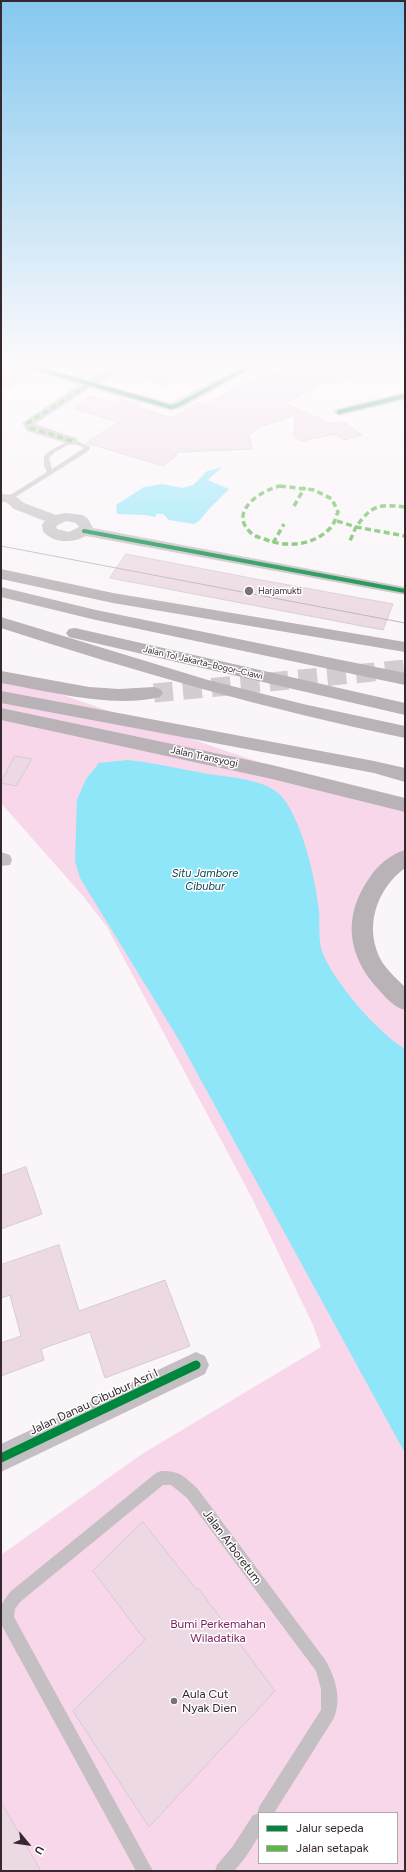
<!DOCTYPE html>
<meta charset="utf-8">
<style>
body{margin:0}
#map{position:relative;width:406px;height:1872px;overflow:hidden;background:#faf5f8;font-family:Figtree,sans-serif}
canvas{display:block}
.frame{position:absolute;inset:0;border:2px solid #35282f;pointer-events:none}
.legend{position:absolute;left:258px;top:1812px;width:140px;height:52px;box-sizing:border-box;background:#fff;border:1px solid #aea9ac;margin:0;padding:5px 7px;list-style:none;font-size:12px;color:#35282f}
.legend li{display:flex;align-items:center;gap:8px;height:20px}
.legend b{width:20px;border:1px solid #aea9ac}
.north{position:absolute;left:8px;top:1824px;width:40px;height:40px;-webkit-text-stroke:3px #fff;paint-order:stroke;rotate:119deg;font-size:11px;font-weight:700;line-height:16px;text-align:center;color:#35282f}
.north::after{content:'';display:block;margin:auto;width:14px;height:18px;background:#35282f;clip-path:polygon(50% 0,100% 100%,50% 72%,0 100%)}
</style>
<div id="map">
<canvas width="406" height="1872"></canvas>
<div class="frame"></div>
<ul class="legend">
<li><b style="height:5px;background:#00873e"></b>Jalur sepeda</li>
<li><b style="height:5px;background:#58b947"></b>Jalan setapak</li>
</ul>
<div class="north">U</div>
</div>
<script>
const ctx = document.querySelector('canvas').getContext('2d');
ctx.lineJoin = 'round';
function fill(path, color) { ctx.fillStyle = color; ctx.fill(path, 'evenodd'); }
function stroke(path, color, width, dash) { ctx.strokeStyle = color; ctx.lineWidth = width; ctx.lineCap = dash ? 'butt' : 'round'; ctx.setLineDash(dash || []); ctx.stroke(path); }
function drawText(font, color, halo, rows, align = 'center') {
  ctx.font = font + ' Figtree,sans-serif'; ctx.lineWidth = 3; ctx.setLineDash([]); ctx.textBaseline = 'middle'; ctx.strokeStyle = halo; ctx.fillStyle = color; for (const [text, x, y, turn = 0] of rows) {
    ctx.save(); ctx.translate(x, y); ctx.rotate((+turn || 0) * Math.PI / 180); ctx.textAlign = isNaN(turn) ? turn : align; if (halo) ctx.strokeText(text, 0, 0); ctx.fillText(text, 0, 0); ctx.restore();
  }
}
fill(new Path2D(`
 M 1,674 L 326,785 L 405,805 L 405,853 L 357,916 L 405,1008 L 405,1871 L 1,1871 L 1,1555 L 142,1454 L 321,1347 L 313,1325 L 251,1196 L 107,927 L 83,896 L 1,803 ZM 259,1813 L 397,1813 L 397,1863 L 259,1863 Z`), '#f7d7e9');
fill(new Path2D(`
 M 222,467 L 208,480 L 229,489 L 209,509 L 200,520 L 194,524 L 169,520 L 163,514 L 156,514 L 156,517 L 145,515 L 117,514 L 116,505 L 144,487 L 163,484 L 182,488 L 193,485 L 207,471 Z
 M 128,760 C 155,763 181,769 208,774 C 229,777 262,779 278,793 C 301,813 316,881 319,911 C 320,923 318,939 322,951 C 333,981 377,1032 405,1049 L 405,1453 L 179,1040 L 80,878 L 75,861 L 77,800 L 86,779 L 99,763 Z`), '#90e6f9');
const building = new Path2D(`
 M 10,367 L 11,367 L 31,373 L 9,387 L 1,384 L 1,372 Z
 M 157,367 L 200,367 L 163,386 L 138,376 Z
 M 295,367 L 375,367 L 375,369 L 334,384 L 327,381 L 284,403 L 332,424 L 343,421 L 362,435 L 344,440 L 335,434 L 302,441 L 294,436 L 295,415 L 260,427 L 249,435 L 252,449 L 181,452 L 173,454 L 177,455 L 163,466 L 86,443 L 118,422 L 74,409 L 91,396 L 113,403 L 121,399 L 140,405 L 137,407 L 172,418 L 198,402 L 206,405 L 246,382 Z
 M 126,554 L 256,579 L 393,604 L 383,630 L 110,578 Z
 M 15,756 L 32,759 L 16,786 L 1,783 Z
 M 26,1167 L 42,1214 L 1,1229 L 1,1176 Z
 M 59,1245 L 79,1311 L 165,1280 L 190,1346 L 105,1378 L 90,1332 L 41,1349 L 44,1360 L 1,1376 L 1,1343 L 21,1336 L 10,1295 L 1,1298 L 1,1265 Z
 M 143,1522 L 196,1589 L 198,1588 L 275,1691 L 149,1827 L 73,1711 L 145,1640 L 93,1571 Z
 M 1,1802 L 41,1871 L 1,1871 Z`);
fill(building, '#ecd9e4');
stroke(building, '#d5ccd2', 1);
stroke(new Path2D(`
 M 154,693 L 405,669`), '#d3ccd0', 19, [19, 10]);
fill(new Path2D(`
 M 72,439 L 89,446 L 90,449 L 84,454 L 17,496 L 11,499 L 7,499 L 7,497 L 47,472 L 44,466 L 44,456 L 51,450 ZM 72,443 L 84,448 L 52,469 L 49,458 L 55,452 Z
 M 161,1471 C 181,1471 183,1476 197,1488 L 326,1661 C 335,1678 342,1698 334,1718 L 274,1813 L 259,1813 L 259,1836 L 245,1858 L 234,1871 L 215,1871 L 217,1865 L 233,1846 L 253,1815 L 257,1814 L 259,1807 L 321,1710 L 321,1689 L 316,1671 L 187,1498 L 171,1485 L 163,1485 L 20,1602 L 15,1609 L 14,1617 L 153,1871 L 136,1871 L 1,1624 L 1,1605 L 10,1592 L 156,1473 Z`), '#c4bfc2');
fill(new Path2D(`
 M 26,367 L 44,367 L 87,380 L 113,367 L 128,367 L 126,369 L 98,383 L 171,403 L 240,367 L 255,367 L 253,369 L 182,408 L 171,411 L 90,388 L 35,424 L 76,438 L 78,441 L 76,444 L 72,445 L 27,431 L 22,423 L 79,385 L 28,369 Z
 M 405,392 L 405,400 L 339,416 L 333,412 L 335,409 Z
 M 1,494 L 14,495 L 24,503 L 56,515 L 65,513 L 83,515 L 88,519 L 93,528 L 405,587 L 405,595 L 86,536 C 74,543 52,544 43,531 L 42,525 L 45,521 L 14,509 L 6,502 L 1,502 ZM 66,521 L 76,523 L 79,527 L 69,532 L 57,529 L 56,526 Z
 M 1,852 L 10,855 L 12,860 L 10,865 L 1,866 Z
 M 196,1352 L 205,1356 L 209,1365 L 205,1374 L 1,1472 L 1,1444 Z`), '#c4bfc2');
fill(new Path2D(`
 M 1,569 L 113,593 L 405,642 L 405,652 L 113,603 L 1,579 Z
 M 1,587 L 96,610 L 405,673 L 405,685 L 96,620 L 1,597 Z
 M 1,617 L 208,680 L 303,704 L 405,726 L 405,738 C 268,710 134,671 1,628 Z
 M 75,628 L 405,703 L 405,715 L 69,637 L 66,633 L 69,629 Z
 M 1,671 L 89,687 L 119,689 L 154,687 L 160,689 L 163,693 L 160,697 C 113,709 49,691 1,683 Z
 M 1,691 L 374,761 L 405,768 L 405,782 L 374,773 L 1,703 Z
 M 1,708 L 272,765 L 405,798 L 405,812 L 272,779 L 1,720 Z
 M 405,850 L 405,868 C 376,889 363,929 382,962 C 388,971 397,979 405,987 L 405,1010 C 394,1007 387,999 379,990 C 347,956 342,916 370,877 C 378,865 391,854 405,850 Z`), '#b9b2b6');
stroke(new Path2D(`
 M 1,546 L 405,623`), '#b9b4b7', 1);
stroke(new Path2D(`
 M 72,441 L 31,428 L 28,423 L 90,384
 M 280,486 L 314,490 L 332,499 L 338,512 C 336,516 335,522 332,526 C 316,545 289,548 267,540 C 261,538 255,537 250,532 C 228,511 262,490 280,486 Z
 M 294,506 L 305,487
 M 405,507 C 378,504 372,505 356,527 L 405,536
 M 337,521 L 356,527 L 349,543
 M 273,543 L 284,524`), '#58b947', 3.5, [6, 3.5]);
stroke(new Path2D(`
 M 32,367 L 171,407 L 178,405 L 249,367
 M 339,412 L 405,396
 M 84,531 L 405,591`), '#00873e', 4);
stroke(new Path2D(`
 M 1,1458 L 196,1365`), '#00873e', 9);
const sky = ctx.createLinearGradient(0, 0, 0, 629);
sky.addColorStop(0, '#85c8ef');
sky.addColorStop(0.58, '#fdfafc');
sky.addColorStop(1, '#fdfafc00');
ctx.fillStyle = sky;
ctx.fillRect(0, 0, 406, 629);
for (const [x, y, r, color] of [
 [249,591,5,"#7a7075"],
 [174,1701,4,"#7a7075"]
]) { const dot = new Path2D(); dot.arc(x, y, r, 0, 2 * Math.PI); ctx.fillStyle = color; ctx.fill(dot); stroke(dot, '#fff', 1.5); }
drawText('9px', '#35282f', '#fff', [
 ["Harjamukti",258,591]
], 'left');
drawText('9px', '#35282f', '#fff', [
 ["Jalan Tol Jakarta–Bogor–Ciawi",203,663,13]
]);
drawText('10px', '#35282f', '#fff', [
 ["Jalan Transyogi",204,757,12]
]);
drawText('italic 11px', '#003b46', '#fff', [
 ["Situ Jambore",205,874],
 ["Cibubur",205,887]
]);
drawText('12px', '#35282f', '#fff', [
 ["Jalan Danau Cibubur Asri I",94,1402,-25],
 ["Jalan Arboretum",232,1547,53]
]);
drawText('12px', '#7c1d5e', '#fff', [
 ["Bumi Perkemahan",218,1624],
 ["Wiladatika",218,1638]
]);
drawText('12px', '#35282f', '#fff', [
 ["Aula Cut",182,1694],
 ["Nyak Dien",182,1708]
], 'left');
</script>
